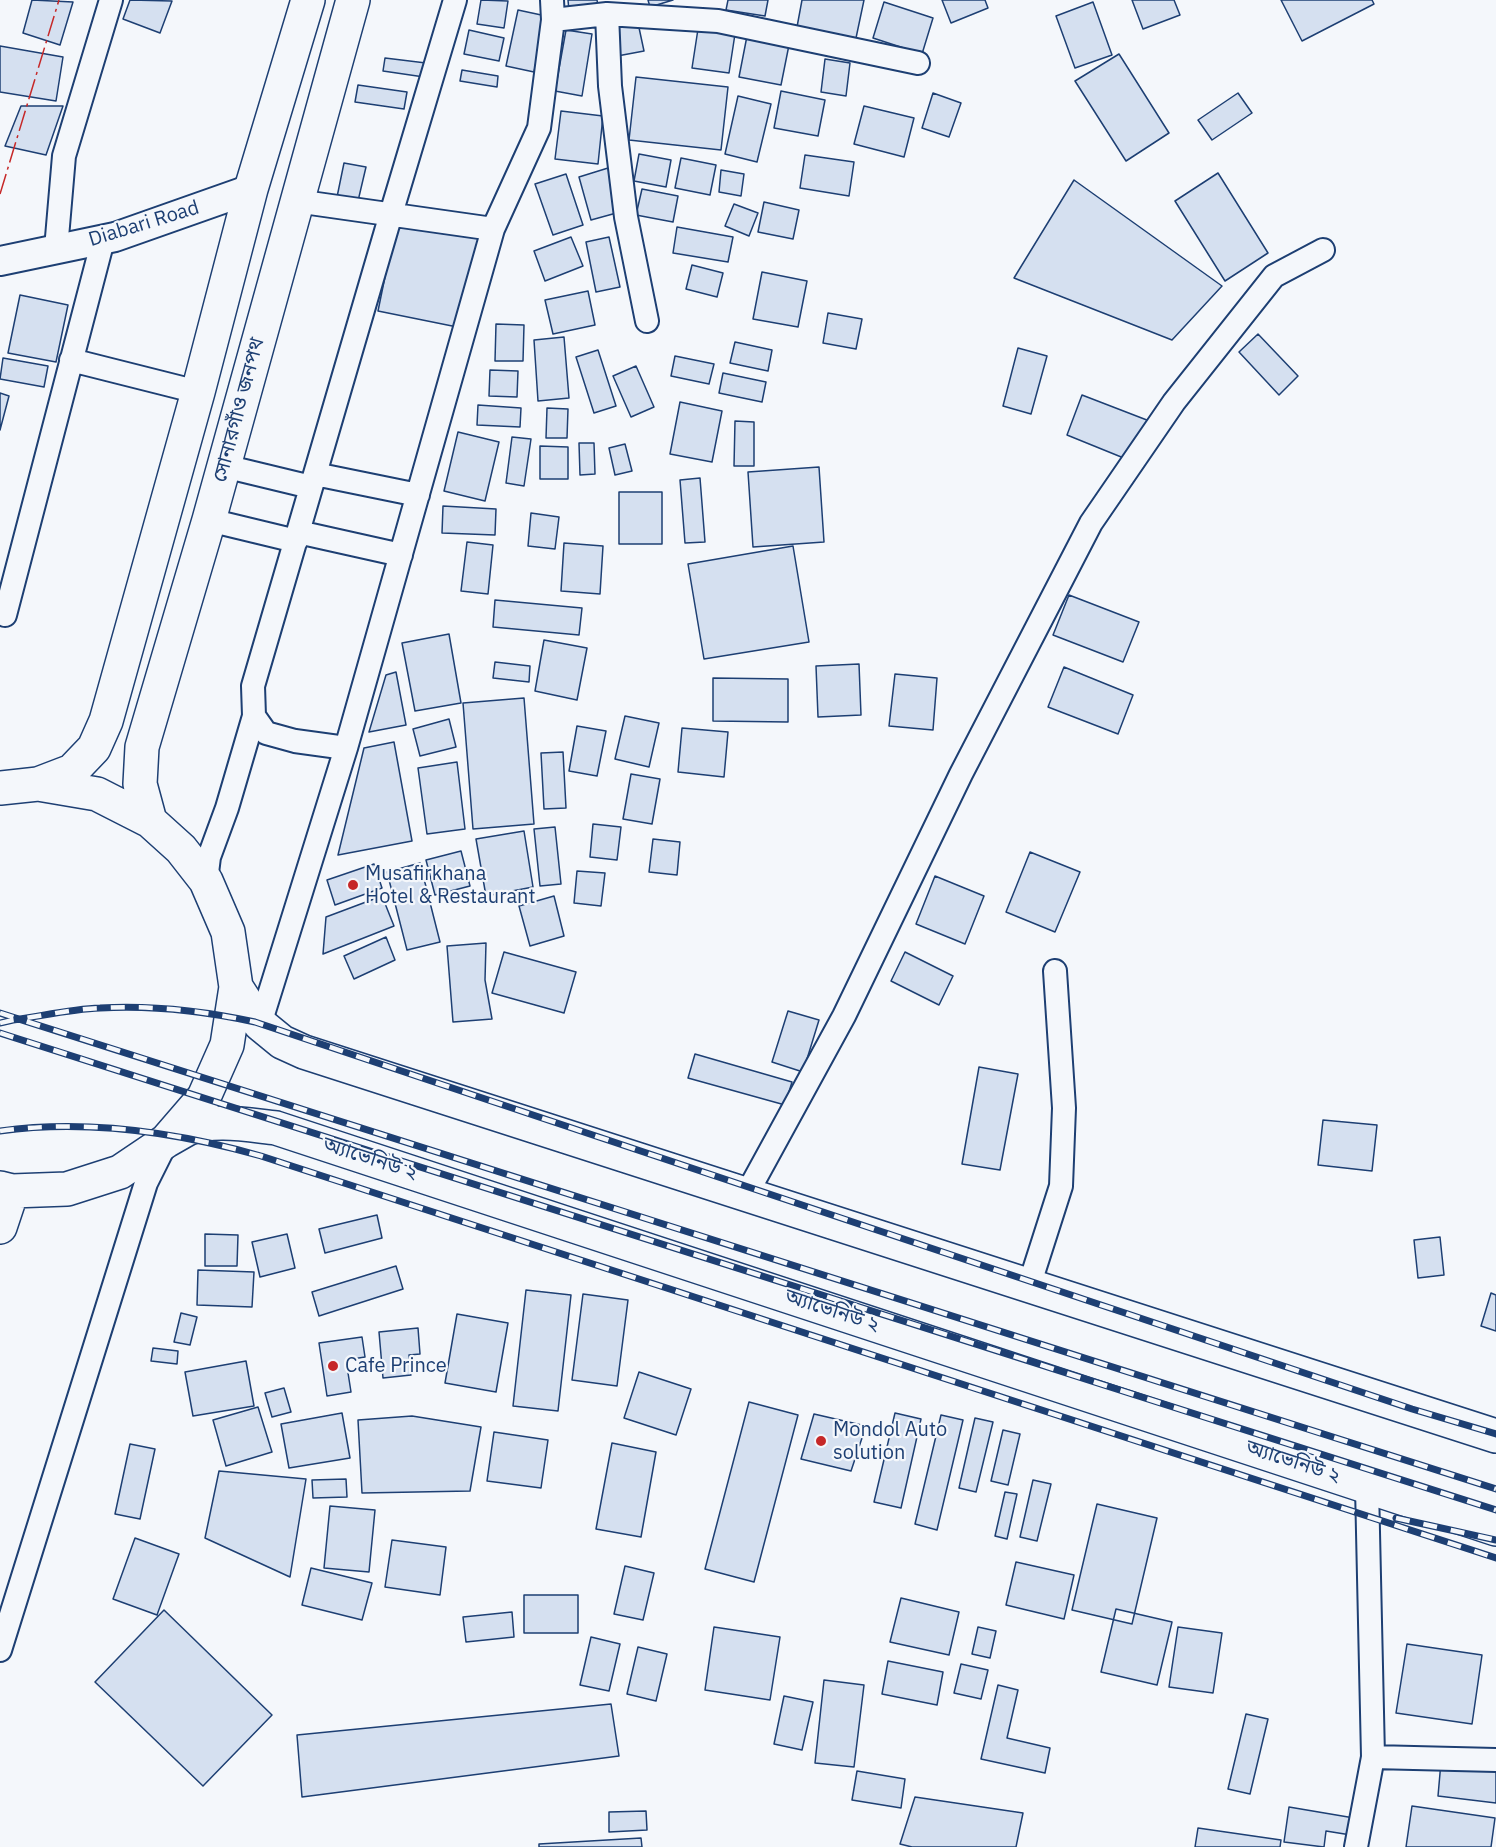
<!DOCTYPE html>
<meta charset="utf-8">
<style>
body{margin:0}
canvas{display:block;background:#f4f7fb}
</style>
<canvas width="1496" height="1847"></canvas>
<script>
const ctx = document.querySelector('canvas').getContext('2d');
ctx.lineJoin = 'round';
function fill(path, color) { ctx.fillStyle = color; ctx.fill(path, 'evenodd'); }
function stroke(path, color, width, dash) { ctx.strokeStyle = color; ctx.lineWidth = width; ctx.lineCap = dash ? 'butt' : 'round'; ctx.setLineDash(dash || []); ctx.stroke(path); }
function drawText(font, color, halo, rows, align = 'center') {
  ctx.font = font + ' "IBM Plex Sans","Noto Sans Bengali",sans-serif'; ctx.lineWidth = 4.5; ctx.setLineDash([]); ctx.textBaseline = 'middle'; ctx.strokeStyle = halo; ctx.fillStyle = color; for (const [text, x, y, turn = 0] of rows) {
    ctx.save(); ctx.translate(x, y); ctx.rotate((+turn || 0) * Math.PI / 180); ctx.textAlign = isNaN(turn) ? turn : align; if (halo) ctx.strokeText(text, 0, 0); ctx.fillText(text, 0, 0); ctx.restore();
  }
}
const building = new Path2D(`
 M 32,0 L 73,2 L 60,45 L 23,33 Z
 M 130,0 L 172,1 L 160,33 L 123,19 Z
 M 481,0 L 508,1 L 504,28 L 477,24 Z
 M 568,0 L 597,0 L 598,6 L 569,11 Z
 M 648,0 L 673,0 L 650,7 Z
 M 728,0 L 768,0 L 765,16 L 726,10 Z
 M 802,0 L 864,0 L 856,38 L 797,27 Z
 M 942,0 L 985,0 L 988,8 L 951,23 Z
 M 1132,0 L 1174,0 L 1180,15 L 1143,29 Z
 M 1281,0 L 1372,0 L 1374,4 L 1302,41 Z
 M 884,2 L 933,18 L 922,54 L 873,38 Z
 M 1093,2 L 1112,55 L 1075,68 L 1056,16 Z
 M 518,10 L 546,16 L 534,72 L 506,66 Z
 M 638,23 L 644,51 L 612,57 L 615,28 Z
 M 698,29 L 735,34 L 729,73 L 692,68 Z
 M 469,30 L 504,38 L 499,61 L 464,54 Z
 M 566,30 L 592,34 L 582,96 L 555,91 Z
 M 747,36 L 789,45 L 781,85 L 739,77 Z
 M 0,46 L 63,57 L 56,101 L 0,92 Z
 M 1119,54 L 1169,133 L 1126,161 L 1075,81 Z
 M 385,58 L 426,63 L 424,77 L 383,71 Z
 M 825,59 L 850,63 L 846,96 L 821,92 Z
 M 462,70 L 498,76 L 497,87 L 460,81 Z
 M 636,77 L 728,87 L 721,150 L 629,140 Z
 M 358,85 L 407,92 L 404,109 L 355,102 Z
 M 781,91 L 825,100 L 818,136 L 774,128 Z
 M 933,93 L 961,103 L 949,137 L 922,128 Z
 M 1238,93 L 1252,113 L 1212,140 L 1198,120 Z
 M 738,96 L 771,104 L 757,162 L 725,154 Z
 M 21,106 L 63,106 L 46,155 L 5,146 Z
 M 864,106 L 914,118 L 904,157 L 854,144 Z
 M 561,111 L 603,116 L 598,164 L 555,159 Z
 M 639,154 L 671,160 L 666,187 L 634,181 Z
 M 805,155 L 854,162 L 849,196 L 800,188 Z
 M 681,158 L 716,165 L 710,195 L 675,188 Z
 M 344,163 L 366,167 L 358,201 L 337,197 Z
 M 608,168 L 620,212 L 591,220 L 579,177 Z
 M 721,170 L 744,174 L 741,196 L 719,192 Z
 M 1218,173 L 1268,253 L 1225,281 L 1175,201 Z
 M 566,174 L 583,225 L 553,235 L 535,184 Z
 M 1074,180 L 1222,286 L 1172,340 L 1014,278 Z
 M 642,189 L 678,196 L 673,222 L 636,215 Z
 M 764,202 L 799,210 L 793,239 L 758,232 Z
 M 734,204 L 758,213 L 749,236 L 725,226 Z
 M 397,218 L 485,236 L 467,329 L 378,311 Z
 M 677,227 L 733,237 L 728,262 L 673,253 Z
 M 571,237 L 583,266 L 545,281 L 534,251 Z
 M 609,237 L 620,287 L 596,292 L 586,242 Z
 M 692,265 L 723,273 L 717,297 L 686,289 Z
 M 762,272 L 807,281 L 798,327 L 753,319 Z
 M 588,291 L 595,325 L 553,334 L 545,300 Z
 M 20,295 L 68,305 L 56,362 L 8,353 Z
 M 828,313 L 862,319 L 856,349 L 823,343 Z
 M 496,324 L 524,325 L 523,361 L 495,361 Z
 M 1258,334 L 1298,376 L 1279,395 L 1239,352 Z
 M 564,337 L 569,398 L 538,401 L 534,340 Z
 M 735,342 L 772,350 L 768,371 L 730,363 Z
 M 1018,348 L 1047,356 L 1031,414 L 1003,406 Z
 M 598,350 L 616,406 L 594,413 L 576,357 Z
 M 675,356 L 714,364 L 709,384 L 671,376 Z
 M 3,358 L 48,366 L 44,387 L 0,379 Z
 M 636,366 L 654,407 L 631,417 L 613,376 Z
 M 490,370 L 518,371 L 517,397 L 489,396 Z
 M 723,373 L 766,382 L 762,402 L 719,393 Z
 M 0,393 L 9,396 L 0,430 Z
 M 1082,395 L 1152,422 L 1136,463 L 1067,435 Z
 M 680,402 L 722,411 L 712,462 L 670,454 Z
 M 478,405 L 521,408 L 520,427 L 477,425 Z
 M 547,408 L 568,409 L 567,438 L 546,438 Z
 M 735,421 L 754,422 L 754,466 L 734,466 Z
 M 458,432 L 499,442 L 485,501 L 444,491 Z
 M 512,437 L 531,439 L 524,486 L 506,483 Z
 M 579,443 L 594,443 L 595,474 L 580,475 Z
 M 625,444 L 632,471 L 615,475 L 609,448 Z
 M 540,446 L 568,447 L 568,479 L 540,479 Z
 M 819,467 L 824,542 L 753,547 L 748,472 Z
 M 700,478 L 705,542 L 685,543 L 680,480 Z
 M 619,492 L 662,492 L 662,544 L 619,544 Z
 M 443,506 L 496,509 L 495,535 L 442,533 Z
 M 531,513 L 559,517 L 555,549 L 528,546 Z
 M 467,542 L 493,545 L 488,594 L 461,591 Z
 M 564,543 L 603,546 L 600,594 L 561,591 Z
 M 793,546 L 809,642 L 704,659 L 688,564 Z
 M 1069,595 L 1139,622 L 1123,662 L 1053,635 Z
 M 495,600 L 582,608 L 579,635 L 493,627 Z
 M 449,634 L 461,703 L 415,711 L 402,643 Z
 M 544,640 L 587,648 L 577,700 L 535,691 Z
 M 495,662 L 530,666 L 529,682 L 493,678 Z
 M 859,664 L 861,715 L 818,717 L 816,666 Z
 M 1064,667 L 1133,695 L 1118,734 L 1048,707 Z
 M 396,672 L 406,725 L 369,732 L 386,675 Z
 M 895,674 L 937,678 L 933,730 L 889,726 Z
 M 713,678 L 788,679 L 788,722 L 713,721 Z
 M 524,698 L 534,824 L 473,829 L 463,703 Z
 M 625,716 L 659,723 L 649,767 L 615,759 Z
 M 449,719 L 456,747 L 420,756 L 413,729 Z
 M 577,726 L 606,731 L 597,776 L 569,771 Z
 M 682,728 L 728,732 L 724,777 L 678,772 Z
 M 394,742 L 412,841 L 338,855 L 364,748 Z
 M 563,752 L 566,808 L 544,809 L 541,753 Z
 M 457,762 L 465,829 L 427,834 L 418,768 Z
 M 631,774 L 660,779 L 652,824 L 623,819 Z
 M 593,824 L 621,827 L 617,860 L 590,857 Z
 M 555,827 L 561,884 L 540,886 L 534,829 Z
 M 524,831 L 533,887 L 486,896 L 476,839 Z
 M 653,839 L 680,842 L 677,875 L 649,872 Z
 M 461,851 L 470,886 L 435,895 L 426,860 Z
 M 1030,852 L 1080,872 L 1055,932 L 1006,912 Z
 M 420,863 L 440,942 L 407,950 L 387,872 Z
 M 374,864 L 382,888 L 335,905 L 327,880 Z
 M 577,871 L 605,873 L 601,906 L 574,903 Z
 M 935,876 L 984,896 L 965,944 L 916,924 Z
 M 382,896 L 394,926 L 323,954 L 326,917 Z
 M 554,896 L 564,936 L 530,946 L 519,906 Z
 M 386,937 L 395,960 L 354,979 L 344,956 Z
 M 486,943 L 485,980 L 492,1019 L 453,1022 L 447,946 Z
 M 504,952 L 576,972 L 564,1013 L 492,993 Z
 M 905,952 L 953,976 L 939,1005 L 891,981 Z
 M 788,1011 L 819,1020 L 803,1072 L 772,1062 Z
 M 695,1054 L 792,1082 L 785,1105 L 688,1078 Z
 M 979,1067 L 1018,1074 L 1000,1170 L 962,1164 Z
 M 1323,1120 L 1377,1125 L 1372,1171 L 1318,1165 Z
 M 377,1215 L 382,1238 L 325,1253 L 319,1229 Z
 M 205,1234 L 238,1235 L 237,1266 L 205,1266 Z
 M 287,1234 L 295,1268 L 260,1277 L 252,1242 Z
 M 1440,1237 L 1444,1275 L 1418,1278 L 1414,1240 Z
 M 396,1266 L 403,1289 L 319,1316 L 312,1292 Z
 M 198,1270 L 254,1272 L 252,1307 L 197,1305 Z
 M 526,1290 L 571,1295 L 558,1411 L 513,1406 Z
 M 1491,1293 L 1496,1295 L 1496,1331 L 1481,1326 Z
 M 583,1294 L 628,1300 L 617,1386 L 572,1380 Z
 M 181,1313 L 197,1317 L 190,1345 L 174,1342 Z
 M 457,1314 L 508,1323 L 496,1392 L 445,1383 Z
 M 418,1328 L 420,1354 L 409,1355 L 411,1375 L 383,1378 L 379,1332 Z
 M 362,1337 L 365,1357 L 346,1360 L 351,1392 L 327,1396 L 319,1343 Z
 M 153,1348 L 178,1351 L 177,1364 L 151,1361 Z
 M 246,1361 L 254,1406 L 193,1416 L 185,1372 Z
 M 639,1372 L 691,1389 L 676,1435 L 624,1418 Z
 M 284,1388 L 291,1412 L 272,1417 L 265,1393 Z
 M 749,1402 L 798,1415 L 754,1582 L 705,1569 Z
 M 258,1407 L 272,1452 L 226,1466 L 213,1420 Z
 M 342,1413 L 350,1458 L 289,1468 L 281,1424 Z
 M 895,1413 L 921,1419 L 901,1508 L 874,1502 Z
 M 814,1414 L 866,1426 L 851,1471 L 801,1459 Z
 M 941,1415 L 963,1420 L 937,1530 L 915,1524 Z
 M 412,1416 L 481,1427 L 470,1491 L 362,1493 L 358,1420 Z
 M 975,1418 L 993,1422 L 976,1492 L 959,1488 Z
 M 1003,1430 L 1020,1434 L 1008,1485 L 991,1481 Z
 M 494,1432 L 548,1440 L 541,1488 L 487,1481 Z
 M 612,1443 L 656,1452 L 641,1537 L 596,1529 Z
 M 130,1444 L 155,1449 L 140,1519 L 115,1514 Z
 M 219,1471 L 306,1479 L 290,1577 L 205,1538 Z
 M 346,1479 L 347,1497 L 313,1498 L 312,1480 Z
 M 1033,1480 L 1051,1484 L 1037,1541 L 1020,1537 Z
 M 1005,1492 L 1017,1494 L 1007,1539 L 995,1536 Z
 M 1097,1504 L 1157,1518 L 1132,1624 L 1072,1610 Z
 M 330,1506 L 375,1510 L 369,1572 L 324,1568 Z
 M 135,1538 L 179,1554 L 157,1615 L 113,1599 Z
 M 392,1540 L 446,1547 L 440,1595 L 385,1587 Z
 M 1016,1562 L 1074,1575 L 1064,1619 L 1006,1605 Z
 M 625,1566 L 654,1573 L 643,1620 L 614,1614 Z
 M 311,1568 L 372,1583 L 362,1620 L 302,1605 Z
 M 524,1595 L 578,1595 L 578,1633 L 524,1633 Z
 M 901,1598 L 959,1612 L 949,1655 L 890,1642 Z
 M 1116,1609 L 1172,1622 L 1157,1685 L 1101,1672 Z
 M 164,1610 L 272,1715 L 203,1786 L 95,1682 Z
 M 512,1612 L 514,1637 L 466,1642 L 463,1617 Z
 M 714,1627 L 780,1637 L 770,1700 L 705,1690 Z
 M 978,1627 L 996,1631 L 990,1658 L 972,1654 Z
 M 1178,1627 L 1222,1633 L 1213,1693 L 1169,1687 Z
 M 591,1637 L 620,1644 L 609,1691 L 580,1685 Z
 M 1407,1644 L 1482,1655 L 1472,1724 L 1396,1713 Z
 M 638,1647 L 667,1654 L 656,1701 L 627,1694 Z
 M 888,1661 L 943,1672 L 937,1705 L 882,1694 Z
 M 961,1664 L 988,1670 L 981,1699 L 954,1693 Z
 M 824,1680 L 864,1685 L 854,1767 L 815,1763 Z
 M 998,1685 L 1018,1690 L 1007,1738 L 1050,1748 L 1045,1773 L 981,1759 Z
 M 784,1696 L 813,1702 L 802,1750 L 774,1744 Z
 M 611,1704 L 619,1756 L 302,1797 L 297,1735 Z
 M 1246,1714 L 1268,1719 L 1250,1794 L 1228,1789 Z
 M 1441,1762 L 1496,1768 L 1496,1803 L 1438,1796 Z
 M 857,1771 L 905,1779 L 901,1808 L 852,1800 Z
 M 915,1797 L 1023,1813 L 1016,1847 L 912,1847 L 900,1844 Z
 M 1412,1806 L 1495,1818 L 1491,1847 L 1406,1847 Z
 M 1289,1807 L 1360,1819 L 1357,1836 L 1326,1831 L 1324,1847 L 1284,1842 Z
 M 646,1811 L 647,1830 L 609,1832 L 609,1812 Z
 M 1198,1828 L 1281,1840 L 1280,1847 L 1195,1847 Z
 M 641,1838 L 642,1847 L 539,1847 L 539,1844 Z`);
fill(building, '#d5e0f0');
stroke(building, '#1d3f73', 1.5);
const minor = new Path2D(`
 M 607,14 L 610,86 L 626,217 L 647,321
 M 553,20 L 607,14 L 718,21 L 918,63
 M 296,201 L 493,229
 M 56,249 L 64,156 L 111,0
 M 71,360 L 198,392
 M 224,466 L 311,487
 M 315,474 L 418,495
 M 209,520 L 296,541
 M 298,532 L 401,555
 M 5,615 L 103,240
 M 346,748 L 295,741 L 266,733 L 254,716 L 253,686 L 391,214 L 455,0
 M 206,881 L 209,857 L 227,808 L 254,716
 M 260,1024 L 346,748 L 493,229 L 539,128 L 553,20 L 552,0
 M 745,1197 L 844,1016 L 961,774 L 1091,523 L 1174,402 L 1274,276 L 1323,250
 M 1029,1286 L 1061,1186 L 1064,1108 L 1055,971
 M 1367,1487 L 1373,1757
 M 0,1650 L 146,1183 L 166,1143
 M 1356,1847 L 1373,1757 L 1496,1760`);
const tertiary = new Path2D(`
 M 0,261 L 115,237 L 251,189`);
const secondary = new Path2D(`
 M 38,784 L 72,771 L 94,748 L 106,721 L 198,392 L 251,189 L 308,0
 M 0,788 L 38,784 L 97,794 L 150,821 L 181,849 L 206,881 L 228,932 L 236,987 L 227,1045 L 204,1097 L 166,1141 L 120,1172 L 67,1189 L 12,1191 L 0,1188
 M 150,821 L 140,784 L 142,747 L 209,520 L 353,0
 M 236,987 L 260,1024 L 282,1042 L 304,1052 C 701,1182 1099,1308 1496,1436
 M 166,1141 C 173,1137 180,1133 187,1129 C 213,1118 248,1125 276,1128 L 1496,1529
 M 0,1227 L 12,1191`);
stroke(minor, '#1d3f73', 26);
stroke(tertiary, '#1d3f73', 32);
stroke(secondary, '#1d3f73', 36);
stroke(minor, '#f4f7fb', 22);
stroke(tertiary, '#f4f7fb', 28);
stroke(secondary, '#f4f7fb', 33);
const rail = new Path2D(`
 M 0,1013 L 1496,1489
 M 0,1023 L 13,1020 C 42,1016 71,1009 100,1008 C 152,1005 204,1011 255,1022 L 1412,1409 L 1496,1434
 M 0,1033 L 1496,1510
 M 0,1131 C 88,1119 176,1132 261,1156 L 1496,1558
 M 1396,1518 L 1496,1540`);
stroke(rail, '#1d3f73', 7);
stroke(rail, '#f4f7fb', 4.5, [14]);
stroke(new Path2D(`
 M 0,194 L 59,0`), '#c62828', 1.5, [21, 4.5, 3, 4.5]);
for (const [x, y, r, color] of [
 [353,885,6,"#c62828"],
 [333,1366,6,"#c62828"],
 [821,1441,6,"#c62828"]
]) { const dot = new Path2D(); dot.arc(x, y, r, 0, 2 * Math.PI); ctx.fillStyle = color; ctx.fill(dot); stroke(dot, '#f4f7fb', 2); }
drawText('20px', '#1d3f73', '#f4f7fb', [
 ["Diabari Road",144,224,-17],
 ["সোনারগাঁও জনপথ",239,410,-75],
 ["অ্যাভেনিউ ২",370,1159,18],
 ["অ্যাভেনিউ ২",832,1311,18],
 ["অ্যাভেনিউ ২",1293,1462,18]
]);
drawText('20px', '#1d3f73', '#f4f7fb', [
 ["Musafirkhana",365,874],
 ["Hotel & Restaurant",365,897],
 ["Cafe Prince",345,1366],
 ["Mondol Auto",833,1430],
 ["solution",833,1453]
], 'left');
</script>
